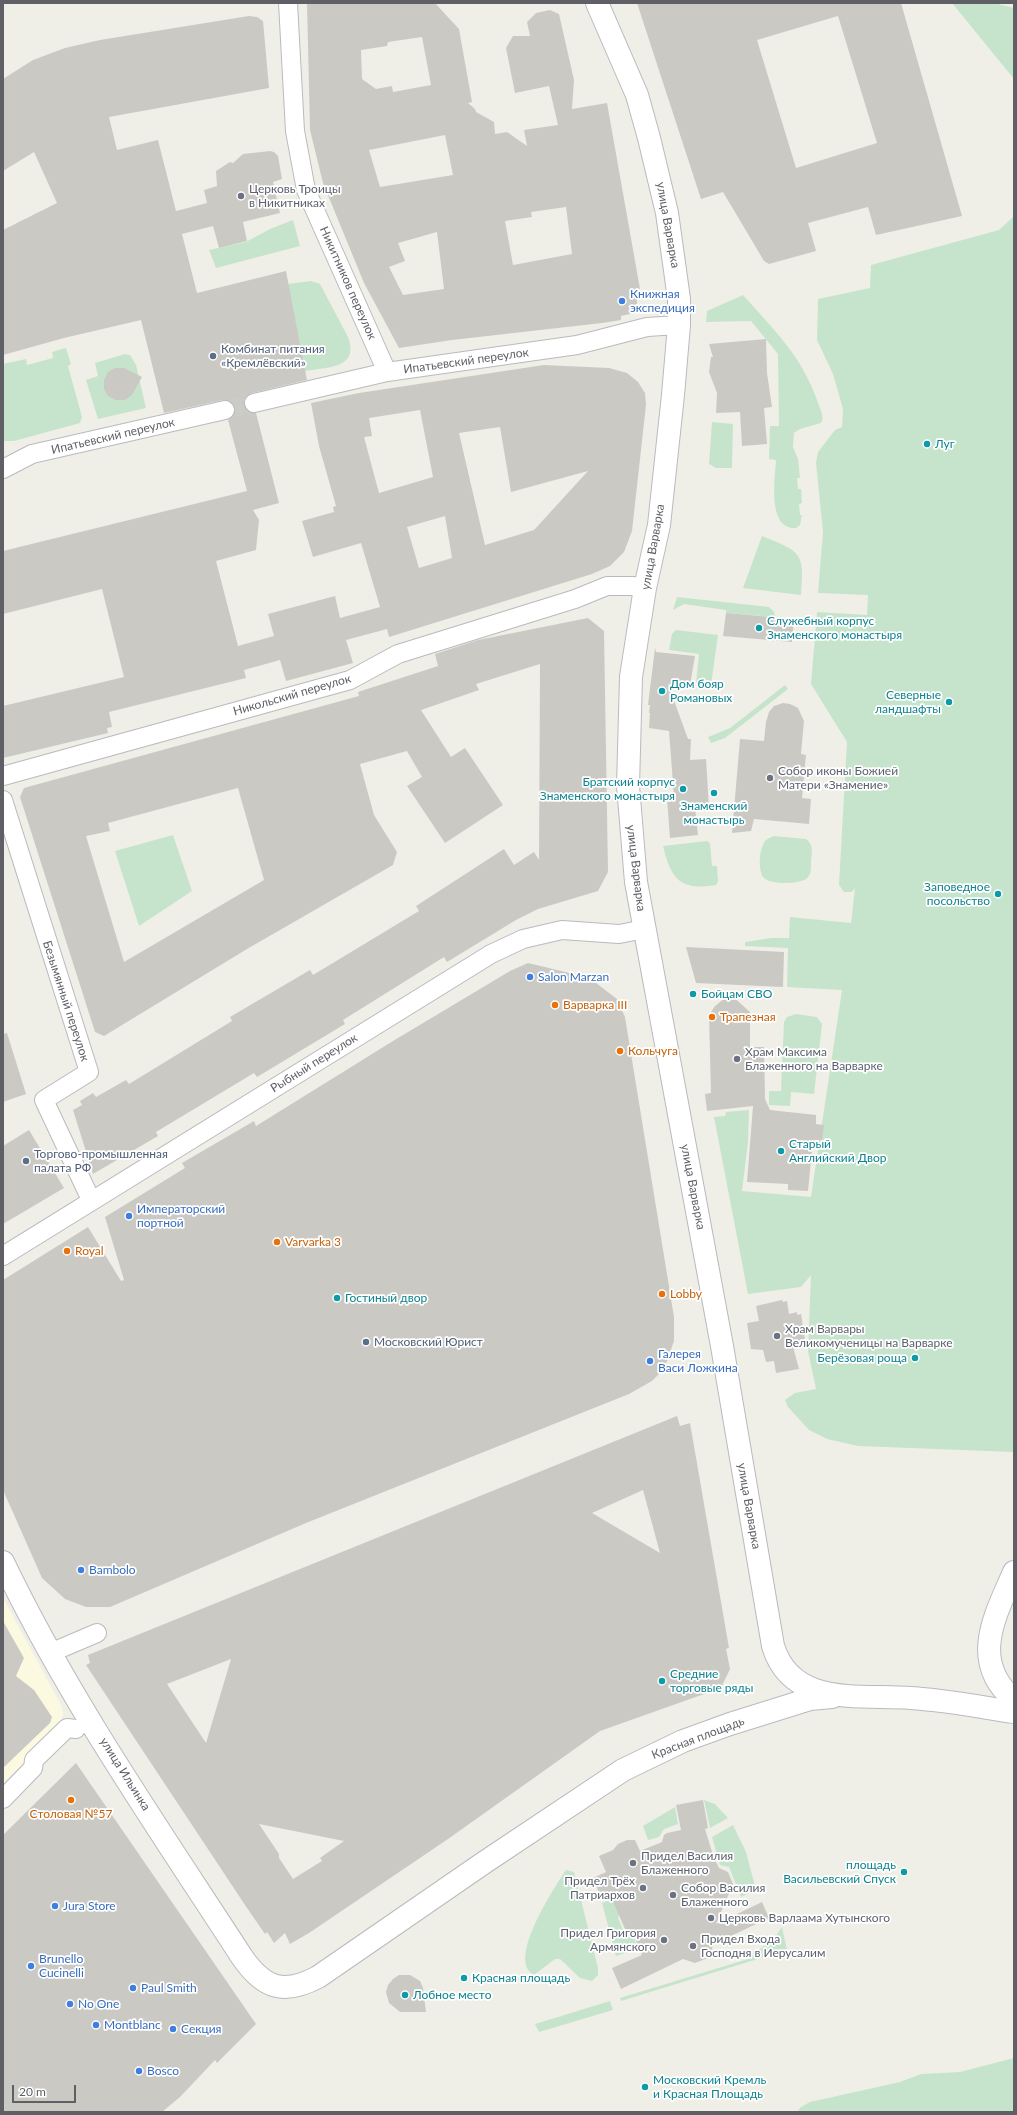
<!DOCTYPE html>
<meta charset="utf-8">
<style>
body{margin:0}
#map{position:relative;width:1017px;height:2115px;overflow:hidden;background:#efefe7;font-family:Lato,sans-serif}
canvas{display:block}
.frame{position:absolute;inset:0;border:4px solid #5e6066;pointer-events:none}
.scale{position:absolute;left:12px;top:2085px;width:64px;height:18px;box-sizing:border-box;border:2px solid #5e6066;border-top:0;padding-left:5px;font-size:12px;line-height:14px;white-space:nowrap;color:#5e6066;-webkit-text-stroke:3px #fff;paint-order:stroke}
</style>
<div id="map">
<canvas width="1017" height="2115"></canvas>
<div class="frame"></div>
<div class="scale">20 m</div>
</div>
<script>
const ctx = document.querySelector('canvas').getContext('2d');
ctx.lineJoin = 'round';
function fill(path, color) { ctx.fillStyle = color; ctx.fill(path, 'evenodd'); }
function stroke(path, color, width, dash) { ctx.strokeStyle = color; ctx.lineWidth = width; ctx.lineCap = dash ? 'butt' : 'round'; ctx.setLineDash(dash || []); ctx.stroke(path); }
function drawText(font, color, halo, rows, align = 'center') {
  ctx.font = font + ' Lato,sans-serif'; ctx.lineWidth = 3.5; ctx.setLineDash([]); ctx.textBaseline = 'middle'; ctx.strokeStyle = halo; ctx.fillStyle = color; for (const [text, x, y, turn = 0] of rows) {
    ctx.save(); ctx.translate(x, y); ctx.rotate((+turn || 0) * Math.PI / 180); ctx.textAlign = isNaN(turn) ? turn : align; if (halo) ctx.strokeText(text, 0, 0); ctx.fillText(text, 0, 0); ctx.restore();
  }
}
fill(new Path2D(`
 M 3,1598 L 62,1707 L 63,1715 L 56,1731 L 5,1781 L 9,1786 L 3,1792 Z`), '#fbfae0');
fill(new Path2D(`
 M 952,3 L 994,3 L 1014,8 L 1014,79 Z
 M 1014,216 L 1014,1452 L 858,1446 L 827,1439 L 809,1430 L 788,1407 L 785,1400 L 795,1393 L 816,1389 L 808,1351 L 811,1275 L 801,1287 L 748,1294 L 714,1117 L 725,1116 L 726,1112 L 749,1110 L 748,1142 L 742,1191 L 811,1197 L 842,990 L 787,987 L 788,948 L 745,946 L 745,942 L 771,938 L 789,938 L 790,917 L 851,923 L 855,888 L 852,892 L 844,892 L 839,885 L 847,742 L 811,684 L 817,612 L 867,615 L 868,595 L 818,593 L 823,532 L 816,463 L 818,452 L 835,430 L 842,427 L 843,409 L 833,374 L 817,340 L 818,299 L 870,288 L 871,265 L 999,230 Z
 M 293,220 L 300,246 L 216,268 L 209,250 L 246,242 L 270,229 Z
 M 311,281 L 320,284 L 348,337 C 360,369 327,367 305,371 L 288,284 Z
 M 743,295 C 774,330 803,357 818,403 C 820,409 825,417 821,423 L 800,429 L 794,433 L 793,447 L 798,459 L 800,478 L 797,478 L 798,489 L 801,489 L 802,503 L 799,504 L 800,515 L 802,515 L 800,525 L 796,528 C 767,530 775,478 776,460 L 769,459 L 770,426 L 779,426 L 778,354 L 751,321 L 706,322 L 707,311 Z
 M 66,348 L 71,364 L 68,366 L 82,417 L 80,423 L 14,441 L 3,441 L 3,364 L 26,359 L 27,365 L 53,358 L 52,352 Z
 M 125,354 L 130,355 L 136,365 L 146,408 L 98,419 L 86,380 L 98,376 L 95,363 Z
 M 712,422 L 733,424 L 732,468 L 716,468 L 709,464 Z
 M 762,536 C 801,552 805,552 801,595 L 743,588 Z
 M 677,597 L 769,607 L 774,612 L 775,617 L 726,613 L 726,610 L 684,604 L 673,610 Z
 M 676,630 L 718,635 L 711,685 L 696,683 L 699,654 L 669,650 L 672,634 Z
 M 785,685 L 788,689 L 725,738 L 711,743 L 708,737 L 730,728 Z
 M 173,835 L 192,891 L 139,926 L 115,851 Z
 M 774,836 L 806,839 C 814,845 812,852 811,861 C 811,867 812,875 806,879 C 798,884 771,885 764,878 C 758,872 759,852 763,845 C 765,839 769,838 774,836 Z
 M 707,841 L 710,843 L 712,866 L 717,866 L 718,881 L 716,885 C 680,891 671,879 663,846 Z
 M 796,1014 L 817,1017 L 822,1024 L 814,1094 L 791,1092 L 790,1106 L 769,1105 L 769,1091 L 781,1091 L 784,1022 L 787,1017 Z
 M 704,1800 L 715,1804 L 728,1818 L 710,1828 Z
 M 675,1807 L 678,1824 L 664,1829 L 659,1837 L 648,1840 L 643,1826 Z
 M 733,1825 L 746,1852 L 756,1890 L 741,1897 L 729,1867 L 720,1865 L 712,1837 Z
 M 566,1870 L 574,1872 L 598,1968 L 598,1975 L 592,1981 L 580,1978 L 560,1959 L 555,1959 L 534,1975 C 506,1961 554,1888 566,1870 Z
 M 617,1897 L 622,1909 L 618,1918 L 623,1930 L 634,1934 L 637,1949 L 616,1956 L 602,1903 Z
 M 782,1927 L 787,1950 L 621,2001 L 620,1998 L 748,1959 L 775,1937 Z
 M 610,2001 L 613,2010 L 539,2032 L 535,2024 Z
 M 1014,2058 L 1014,2112 L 797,2112 L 801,2107 L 810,2102 L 900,2082 L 921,2074 L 960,2072 Z`), '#c6e4cc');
fill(new Path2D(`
 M 307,3 L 435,3 L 459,29 L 472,102 L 468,103 L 475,109 L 476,112 L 494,122 L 495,134 L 507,132 L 527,146 L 524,130 L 558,125 L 549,86 L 515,93 L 506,48 L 513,36 L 530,36 L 527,22 L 536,13 L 550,10 L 559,14 L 574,80 L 572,109 L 607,103 L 640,289 L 636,289 L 637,303 L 630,314 L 621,316 L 621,320 L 602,323 L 452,340 L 399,348 L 364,283 L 323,183 L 310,130 ZM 422,37 L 431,85 L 393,92 L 392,86 L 376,89 L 362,79 L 361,50 L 387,46 L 388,42 ZM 445,135 L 453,175 L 380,187 L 369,150 ZM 566,207 L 572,254 L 513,265 L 505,221 L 532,217 L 531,212 ZM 437,232 L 444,289 L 403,295 L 389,267 L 405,261 L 398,243 Z
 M 637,3 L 901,3 L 962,216 L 876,235 L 868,207 L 808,223 L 816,251 L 769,264 L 764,261 L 723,192 L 701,199 ZM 838,16 L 877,143 L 796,168 L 757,40 Z
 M 249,16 L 257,17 L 263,21 L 269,88 L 109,117 L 117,150 L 158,140 L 176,211 L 207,203 L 204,190 L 217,186 L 216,171 L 230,162 L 233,163 L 243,154 L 270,151 L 274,152 L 278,156 L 282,179 L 273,182 L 280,213 L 243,222 L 247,241 L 219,248 L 213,226 L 182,234 L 197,293 L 286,271 L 307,380 L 252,393 L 247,396 L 244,400 L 247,410 L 256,413 L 279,503 L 253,510 L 259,520 L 256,550 L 216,561 L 238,646 L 274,636 L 268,614 L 335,596 L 340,618 L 380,607 L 361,543 L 313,557 L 302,521 L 334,512 L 333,507 L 336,506 L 319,446 L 311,403 L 359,393 L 544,365 L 609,368 L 627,373 L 638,382 L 645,393 L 646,405 L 632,531 L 624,552 L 610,566 L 592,574 L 389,637 L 387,629 L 346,640 L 353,663 L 286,681 L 280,660 L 244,670 L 246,678 L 109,712 L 112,727 L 107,728 L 108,733 L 3,758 L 3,706 L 124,677 L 102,589 L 3,614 L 3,551 L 247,491 L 228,420 L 235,413 L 233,403 L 223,400 L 164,413 L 141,320 L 64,338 L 3,355 L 3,230 L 57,203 L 34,152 L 3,171 L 3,79 L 33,60 L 65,48 L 100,40 ZM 420,410 L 433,477 L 379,493 L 364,437 L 372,436 L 369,418 ZM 500,427 L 511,492 L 588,471 L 534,530 L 485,545 L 459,433 ZM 445,516 L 452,558 L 419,568 L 407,527 Z
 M 766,339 L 767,373 L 772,407 L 764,408 L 767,444 L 742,446 L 740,412 L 716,413 L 717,393 L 709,372 L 711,357 L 713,357 L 709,344 Z
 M 115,368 L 124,368 L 142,377 L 132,395 L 125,400 L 116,400 L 108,396 L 104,389 L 104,380 L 108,372 Z
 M 726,613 L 794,619 L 792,642 L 723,636 Z
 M 588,618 L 604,631 L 608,872 L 598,891 L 538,909 L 516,920 L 447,962 L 444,957 L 343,1020 L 345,1024 L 257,1077 L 254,1073 L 156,1132 L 158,1136 L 93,1174 L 73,1110 L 82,1105 L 80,1101 L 93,1093 L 96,1097 L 126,1080 L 129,1084 L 232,1021 L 230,1017 L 310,970 L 313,975 L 419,911 L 416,906 L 504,849 L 514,865 L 534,852 L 539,860 L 540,664 L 476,684 L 479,690 L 421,710 L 451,757 L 465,748 L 503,805 L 445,843 L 407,786 L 422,777 L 407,751 L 360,764 L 374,815 L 397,852 L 393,865 L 247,949 L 104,1036 L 95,1032 L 20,797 L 24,788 L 359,696 L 358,692 L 438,666 L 435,654 L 478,640 ZM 238,788 L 264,880 L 124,962 L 86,836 L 110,831 L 108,823 Z
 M 655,648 L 656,652 L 695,656 L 690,685 L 668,684 L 688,739 L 691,739 L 690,760 L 706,759 L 709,807 L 695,807 L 698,835 L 670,838 L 667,798 L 674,797 L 669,731 L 649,728 L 650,713 L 649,713 L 650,705 L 648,705 Z
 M 783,703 L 790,704 L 798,708 L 804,721 L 801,754 L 806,755 L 802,798 L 811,799 L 809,824 L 754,819 L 751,831 L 732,833 L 740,739 L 764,741 L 766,722 L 769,712 L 774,706 Z
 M 686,947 L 784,952 L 783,987 L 696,983 Z
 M 528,963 L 574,974 L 596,983 L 617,999 L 625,1017 L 674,1317 L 674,1341 L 667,1361 L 660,1373 L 652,1381 L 629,1394 L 306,1523 L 110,1607 L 86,1607 L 65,1599 L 42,1578 L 3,1490 L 3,1280 L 88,1227 L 121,1281 L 124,1280 L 105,1217 L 185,1168 L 182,1163 L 254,1121 L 256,1126 L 393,1041 L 510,971 Z
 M 730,994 L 750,1012 L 750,1047 L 764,1047 L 765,1099 L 770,1110 L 816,1115 L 816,1124 L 824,1125 L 822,1140 L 813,1140 L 808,1191 L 788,1190 L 788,1184 L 747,1182 L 753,1106 L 707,1111 L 705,1094 L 711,1093 L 709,1015 L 715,1006 Z
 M 7,1033 L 26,1094 L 3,1102 L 3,1034 Z
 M 29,1130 L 64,1188 L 3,1224 L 3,1146 Z
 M 782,1300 L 783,1302 L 787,1301 L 789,1314 L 797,1312 L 797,1315 L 801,1314 L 805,1340 L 795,1342 L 798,1346 L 793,1347 L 799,1369 L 776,1373 L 774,1361 L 766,1362 L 763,1350 L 751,1349 L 747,1323 L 759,1321 L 756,1306 Z
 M 677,1416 L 680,1426 L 690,1423 L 729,1648 L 726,1649 L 730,1669 L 721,1688 L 600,1731 L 448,1839 L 309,1933 L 290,1944 L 285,1933 L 274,1943 L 267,1932 L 265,1934 L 247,1908 L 86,1665 L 90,1663 L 88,1655 ZM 643,1490 L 660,1553 L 592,1513 ZM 231,1659 L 206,1743 L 167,1684 ZM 259,1824 L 344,1841 L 320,1858 L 322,1861 L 293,1879 L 279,1858 L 279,1854 Z
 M 3,1621 L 24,1658 L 16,1676 L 34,1690 L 52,1717 L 50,1723 L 3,1768 Z
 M 76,1763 L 256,2024 L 217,2063 L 215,2060 L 180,2097 L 162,2112 L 3,2112 L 3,1835 Z
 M 703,1800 L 708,1828 L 705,1829 L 714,1858 L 719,1868 L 728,1872 L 733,1884 L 716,1924 L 762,1902 L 769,1918 L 714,1944 L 708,1958 L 695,1963 L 683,1959 L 621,1989 L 612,1968 L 642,1955 L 636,1941 L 636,1933 L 625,1929 L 611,1897 L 602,1900 L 593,1878 L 606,1872 L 599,1856 L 613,1850 L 618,1844 L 627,1840 L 635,1840 L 640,1851 L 662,1842 L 664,1835 L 667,1833 L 681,1830 L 676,1805 Z
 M 399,1975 L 410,1975 L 420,1981 L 423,1988 L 426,2012 L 400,2012 L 389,2003 L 386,1992 L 388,1985 L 393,1979 Z`), '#cbc9c4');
stroke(new Path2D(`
 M 225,410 L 254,403`), '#cbcbc7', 18, [18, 9]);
const minor = new Path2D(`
 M 288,3 L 295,131 L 306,190 L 387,372
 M 254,403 L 387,372 L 577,345 L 647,327 L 679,325
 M 3,469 L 32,454 L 225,410
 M 3,776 L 350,680 L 398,654 L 575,599 L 607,586 L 632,586 L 645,588
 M 3,800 L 89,1072 L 44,1100 L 91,1200
 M 3,1256 L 491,954 L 523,939 L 562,930 L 619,934 L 645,929
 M 50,1653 L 97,1633
 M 3,1799 L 33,1768 L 34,1760 L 67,1728 L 76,1729`);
const tertiary = new Path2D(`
 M 597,3 L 637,95 L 649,138 L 667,213 L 679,299 L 679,325 L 673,395 L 659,525 L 645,588 L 631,677 L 628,786 L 636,882 L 722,1346 L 773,1646 C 792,1708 860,1694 911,1698 C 945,1700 980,1707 1014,1712
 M 3,1562 C 69,1700 159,1829 242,1957 C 264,1989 284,1995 318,1977 L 485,1862 L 623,1770 L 683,1741 L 730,1724 L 810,1699 L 832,1697`);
const secondary = new Path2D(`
 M 1014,1572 C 995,1616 969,1661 1014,1700`);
stroke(minor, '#b9babf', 20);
stroke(tertiary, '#b9babf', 24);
stroke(secondary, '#babbc1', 24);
stroke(minor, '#fff', 18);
stroke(tertiary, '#fff', 22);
stroke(secondary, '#fff', 22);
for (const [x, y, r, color] of [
 [241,196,4,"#6b7280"],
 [622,301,4,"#3f7fe0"],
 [213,356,4,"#5c6f8a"],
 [927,444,4,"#0f9aa8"],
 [759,628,4,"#0f9aa8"],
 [662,691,4,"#0f9aa8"],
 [949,702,4,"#0f9aa8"],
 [770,778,4,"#6b7280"],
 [683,789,4,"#0f9aa8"],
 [714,793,4,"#0f9aa8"],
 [998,894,4,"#0f9aa8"],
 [530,977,4,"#3f7fe0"],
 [693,994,4,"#0f9aa8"],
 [555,1005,4,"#e8710a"],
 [712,1017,4,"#e8710a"],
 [620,1051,4,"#e8710a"],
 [737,1059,4,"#6b7280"],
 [781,1151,4,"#0f9aa8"],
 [26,1161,4,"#5c6f8a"],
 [129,1216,4,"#3f7fe0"],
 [277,1242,4,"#e8710a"],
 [67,1251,4,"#e8710a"],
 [662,1294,4,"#e8710a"],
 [337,1298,4,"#0f9aa8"],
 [777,1336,4,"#6b7280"],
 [366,1342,4,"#5c6f8a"],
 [915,1358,4,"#0f9aa8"],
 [650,1361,4,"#3f7fe0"],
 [81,1570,4,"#3f7fe0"],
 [662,1681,4,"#0f9aa8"],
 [71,1800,4,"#e8710a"],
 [633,1863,4,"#6b7280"],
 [904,1872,4,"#0f9aa8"],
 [643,1888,4,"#6b7280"],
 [673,1895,4,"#6b7280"],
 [55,1906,4,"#3f7fe0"],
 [711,1918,4,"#6b7280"],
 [664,1940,4,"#6b7280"],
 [693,1946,4,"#6b7280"],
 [31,1966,4,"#3f7fe0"],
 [464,1978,4,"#0f9aa8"],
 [133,1988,4,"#3f7fe0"],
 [405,1995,4,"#0f9aa8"],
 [70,2004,4,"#3f7fe0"],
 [96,2025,4,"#3f7fe0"],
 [173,2029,4,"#3f7fe0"],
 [139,2071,4,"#3f7fe0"],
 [645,2087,4,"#0f9aa8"]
]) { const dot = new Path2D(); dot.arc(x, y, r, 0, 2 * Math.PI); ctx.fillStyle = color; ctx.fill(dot); stroke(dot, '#fff', 1.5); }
drawText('12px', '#5b616d', '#fff', [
 ["Церковь Троицы",249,189],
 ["в Никитниках",249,203],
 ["Собор иконы Божией",778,771],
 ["Матери «Знамение»",778,785],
 ["Храм Максима",745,1052],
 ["Блаженного на Варварке",745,1066],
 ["Храм Варвары",785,1329],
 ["Великомученицы на Варварке",785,1343],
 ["Придел Василия",641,1856],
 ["Блаженного",641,1870],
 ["Придел Трёх",635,1881,"right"],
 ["Патриархов",635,1895,"right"],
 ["Собор Василия",681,1888],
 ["Блаженного",681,1902],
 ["Церковь Варлаама Хутынского",719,1918],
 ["Придел Григория",656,1933,"right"],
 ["Армянского",656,1947,"right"],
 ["Придел Входа",701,1939],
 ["Господня в Иерусалим",701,1953]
], 'left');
drawText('12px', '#5e6066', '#fff', [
 ["улица Варварка",668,225,80],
 ["Никитников переулок",348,283,66],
 ["Ипатьевский переулок",466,361,-8],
 ["Ипатьевский переулок",113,436,-13],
 ["улица Варварка",653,547,-80],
 ["Никольский переулок",292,695,-16],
 ["улица Варварка",636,868,83],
 ["Безымянный переулок",66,1001,72],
 ["Рыбный переулок",314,1063,-32],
 ["улица Варварка",693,1187,79],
 ["улица Варварка",749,1506,80],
 ["Красная площадь",698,1738,-21],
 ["улица Ильинка",125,1774,58]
]);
drawText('12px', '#366cbe', '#fff', [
 ["Книжная",630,294],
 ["экспедиция",630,308],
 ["Salon Marzan",538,977],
 ["Императорский",137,1209],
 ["портной",137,1223],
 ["Галерея",658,1354],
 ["Васи Ложкина",658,1368],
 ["Bambolo",89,1570],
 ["Jura Store",63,1906],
 ["Brunello",39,1959],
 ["Cucinelli",39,1973],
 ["Paul Smith",141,1988],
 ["No One",78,2004],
 ["Montblanc",104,2025],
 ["Секция",181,2029],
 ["Bosco",147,2071]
], 'left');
drawText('12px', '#4e5e75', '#fff', [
 ["Комбинат питания",221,349],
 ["«Кремлёвский»",221,363],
 ["Торгово-промышленная",34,1154],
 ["палата РФ",34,1168],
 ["Московский Юрист",374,1342]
], 'left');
drawText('12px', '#0d838f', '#fff', [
 ["Луг",935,444],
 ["Служебный корпус",767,621],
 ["Знаменского монастыря",767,635],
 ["Дом бояр",670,684],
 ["Романовых",670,698],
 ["Северные",941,695,"right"],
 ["ландшафты",941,709,"right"],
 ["Братский корпус",675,782,"right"],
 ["Знаменского монастыря",675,796,"right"],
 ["Знаменский",714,806,"center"],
 ["монастырь",714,820,"center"],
 ["Заповедное",990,887,"right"],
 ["посольство",990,901,"right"],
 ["Бойцам СВО",701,994],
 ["Старый",789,1144],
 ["Английский Двор",789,1158],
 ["Гостиный двор",345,1298],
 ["Берёзовая роща",907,1358,"right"],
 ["Средние",670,1674],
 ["торговые ряды",670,1688],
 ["площадь",896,1865,"right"],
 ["Васильевский Спуск",896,1879,"right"],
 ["Красная площадь",472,1978],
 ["Лобное место",413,1995],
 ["Московский Кремль",653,2080],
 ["и Красная Площадь",653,2094]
], 'left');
drawText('12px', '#c56008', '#fff', [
 ["Варварка III",563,1005],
 ["Трапезная",720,1017],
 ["Кольчуга",628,1051],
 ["Varvarka 3",285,1242],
 ["Royal",75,1251],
 ["Lobby",670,1294],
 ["Столовая №57",71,1814,"center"]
], 'left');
</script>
